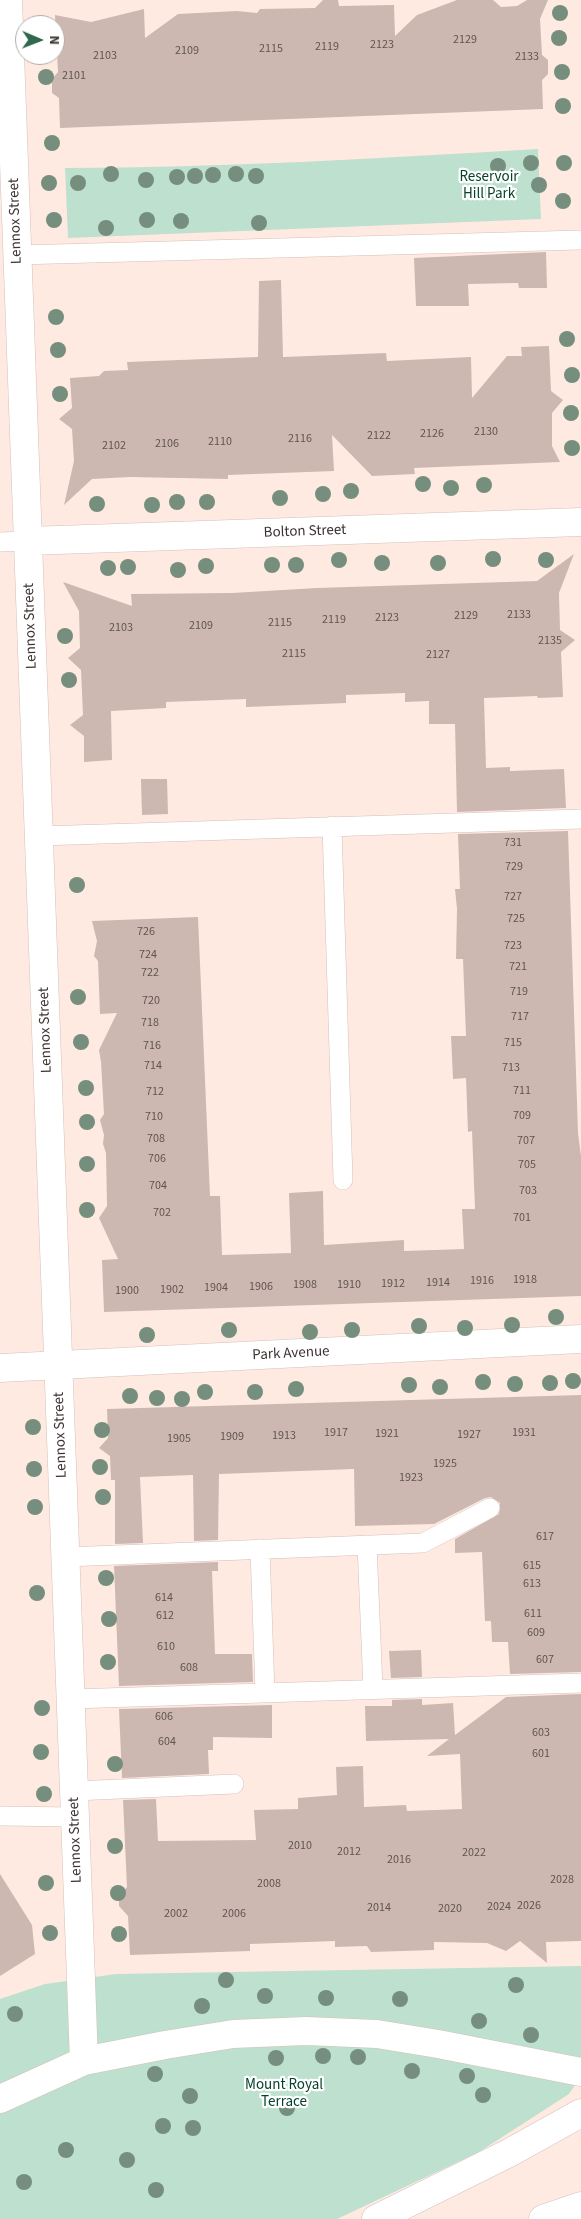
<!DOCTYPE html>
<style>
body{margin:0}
#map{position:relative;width:581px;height:2219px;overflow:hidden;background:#ffeae2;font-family:"Source Sans 3",sans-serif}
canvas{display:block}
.north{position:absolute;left:15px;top:15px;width:50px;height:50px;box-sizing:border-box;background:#fff;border:1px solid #b1adad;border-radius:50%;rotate:91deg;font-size:14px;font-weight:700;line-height:20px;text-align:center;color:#3c3331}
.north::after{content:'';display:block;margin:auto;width:18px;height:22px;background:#32684f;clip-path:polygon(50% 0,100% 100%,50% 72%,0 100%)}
</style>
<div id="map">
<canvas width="581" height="2219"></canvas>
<div class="north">N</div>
</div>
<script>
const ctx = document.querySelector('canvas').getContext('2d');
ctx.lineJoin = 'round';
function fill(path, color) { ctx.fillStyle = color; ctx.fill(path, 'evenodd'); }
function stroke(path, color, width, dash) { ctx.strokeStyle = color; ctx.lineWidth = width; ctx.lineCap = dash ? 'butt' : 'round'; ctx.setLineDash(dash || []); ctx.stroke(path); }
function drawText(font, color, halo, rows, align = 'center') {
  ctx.font = font + ' "Source Sans 3",sans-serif'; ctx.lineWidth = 4.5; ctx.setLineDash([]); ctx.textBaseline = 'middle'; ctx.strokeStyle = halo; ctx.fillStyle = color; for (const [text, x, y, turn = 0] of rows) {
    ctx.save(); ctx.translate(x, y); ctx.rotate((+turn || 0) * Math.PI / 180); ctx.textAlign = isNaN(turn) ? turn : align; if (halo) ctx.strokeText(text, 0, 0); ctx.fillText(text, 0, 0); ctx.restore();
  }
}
fill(new Path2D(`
 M 538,149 L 541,219 L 68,238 L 65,168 C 222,168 380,158 538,149 Z
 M 581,1966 L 581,2076 L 569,2094 L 479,2152 L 337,2219 L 0,2219 L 0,1999 L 45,1984 L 116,1974 Z`), '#bee0ce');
fill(new Path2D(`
 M 323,0 L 338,0 L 339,6 L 394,5 L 395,36 L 417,15 L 457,0 L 493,0 L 501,7 L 517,6 L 527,0 L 548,0 L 540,19 L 542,55 L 548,60 L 548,74 L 542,80 L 543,109 L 60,128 L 59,98 L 52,93 L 52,79 L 58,72 L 55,15 L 91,22 L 144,9 L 145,38 L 178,14 L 237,11 L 257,13 L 260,9 L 315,8 Z
 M 546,252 L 547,288 L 519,288 L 518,283 L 468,284 L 469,306 L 416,306 L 414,258 Z
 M 281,280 L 283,357 L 386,353 L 387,361 L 471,357 L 472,398 L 507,356 L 522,356 L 521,347 L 549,346 L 551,391 L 563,400 L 552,413 L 552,446 L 560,462 L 414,468 L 415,474 L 372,476 L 332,435 L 334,471 L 228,475 L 228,479 L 130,477 L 92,479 L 64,505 L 74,461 L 72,429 L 59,419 L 72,408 L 70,378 L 99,376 L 104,371 L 128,370 L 127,362 L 258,357 L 259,281 Z
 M 574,554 L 559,593 L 560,630 L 575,640 L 561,652 L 563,697 L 538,698 L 537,696 L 484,698 L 486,768 L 510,767 L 510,771 L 564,769 L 566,808 L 457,812 L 455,724 L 429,724 L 429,701 L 405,702 L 405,693 L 346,695 L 346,703 L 246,707 L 246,699 L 166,702 L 166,708 L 111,711 L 112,760 L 84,762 L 84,736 L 70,725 L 83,715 L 81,670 L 68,658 L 80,648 L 79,611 L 63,582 L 132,606 L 131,594 L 232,593 L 317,588 L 537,581 Z
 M 141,779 L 167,779 L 168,814 L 142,815 Z
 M 568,831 L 578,1133 L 581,1156 L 581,1296 L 104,1312 L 102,1260 L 118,1259 L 99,1218 L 107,1206 L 106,1153 L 103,1144 L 104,1135 L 100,1120 L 104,1114 L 101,1062 L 99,1050 L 117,1013 L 100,1014 L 98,961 L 94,956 L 97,941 L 92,921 L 198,917 L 210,1196 L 220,1196 L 222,1255 L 291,1253 L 289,1193 L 323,1191 L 324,1245 L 404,1240 L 404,1251 L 464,1249 L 462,1209 L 475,1209 L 472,1131 L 468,1132 L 466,1078 L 453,1079 L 451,1036 L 466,1036 L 463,959 L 456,959 L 457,909 L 455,889 L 460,889 L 458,834 Z
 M 581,1395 L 581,1672 L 510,1674 L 508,1642 L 492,1642 L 491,1621 L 485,1621 L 482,1552 L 455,1553 L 455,1539 L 499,1514 L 500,1503 L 491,1497 L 485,1498 L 434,1524 L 355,1526 L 354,1469 L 219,1474 L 218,1540 L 194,1541 L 193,1475 L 140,1477 L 143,1543 L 115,1544 L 115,1480 L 111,1480 L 110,1456 L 99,1448 L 108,1438 L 107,1409 Z
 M 218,1562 L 218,1571 L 212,1571 L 215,1654 L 252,1654 L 253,1682 L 119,1686 L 114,1566 Z
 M 421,1650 L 422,1677 L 391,1678 L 389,1651 Z
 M 581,1694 L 581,1941 L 546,1942 L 547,1963 L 520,1941 L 506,1951 L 487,1943 L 434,1942 L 434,1950 L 371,1952 L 367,1946 L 335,1947 L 335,1941 L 250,1944 L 250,1951 L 130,1955 L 128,1916 L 119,1906 L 119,1896 L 127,1887 L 123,1800 L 156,1799 L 158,1841 L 256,1840 L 254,1810 L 298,1809 L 298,1798 L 337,1795 L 336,1767 L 363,1766 L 364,1807 L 406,1805 L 407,1811 L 462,1809 L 460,1754 L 427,1756 L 449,1739 L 366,1741 L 365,1706 L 392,1706 L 392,1700 L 422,1699 L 422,1705 L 453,1703 L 455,1735 L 506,1697 Z
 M 272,1705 L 272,1738 L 213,1737 L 213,1750 L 208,1750 L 209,1774 L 122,1778 L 119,1709 Z
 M 0,1874 L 32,1925 L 35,1954 L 0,1976 Z`), '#cdb8b1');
const service = new Path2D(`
 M 17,255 L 581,240
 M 0,542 L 28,541
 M 332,826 L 343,1180
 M 39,836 L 581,819
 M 367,1545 L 373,1689
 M 260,1549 L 265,1693
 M 65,1557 L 423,1543 L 490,1508
 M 71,1699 L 581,1683
 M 74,1791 L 234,1784
 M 0,1816 L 75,1817`);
const minor = new Path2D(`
 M 8,0 L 84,2061
 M 28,541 L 581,522
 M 0,2099 L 84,2061 L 165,2045 L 233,2034 L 306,2031 L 377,2034 L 438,2044 L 581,2072`);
const tertiary = new Path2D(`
 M 0,1368 L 581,1339
 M 376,2219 L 509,2153 L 581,2113`);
const motorway = new Path2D(`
 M 543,2219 L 581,2206`);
stroke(service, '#d4c0b9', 20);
stroke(minor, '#d4c0b9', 29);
stroke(tertiary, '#d4c0b9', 29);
stroke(motorway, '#d4c0b9', 29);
stroke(service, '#fff', 19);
stroke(minor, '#fff', 28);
stroke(tertiary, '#fff', 28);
stroke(motorway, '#fff', 28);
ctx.fillStyle = '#758e7d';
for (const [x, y] of [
 [560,13],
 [559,38],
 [562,72],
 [46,77],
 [563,106],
 [52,143],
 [531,163],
 [564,163],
 [498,166],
 [111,174],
 [236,174],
 [213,175],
 [195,176],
 [256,176],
 [177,177],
 [146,180],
 [49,183],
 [78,183],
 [539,185],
 [563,201],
 [54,220],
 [147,220],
 [181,221],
 [259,223],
 [106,228],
 [56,317],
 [567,339],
 [58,350],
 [572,375],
 [60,394],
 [571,413],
 [572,448],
 [423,484],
 [484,485],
 [451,488],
 [351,491],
 [323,494],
 [280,498],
 [177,502],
 [207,502],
 [97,504],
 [152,505],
 [493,559],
 [339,560],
 [546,560],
 [382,563],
 [438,563],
 [272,565],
 [296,565],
 [206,566],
 [128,567],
 [108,568],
 [178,570],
 [65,636],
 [69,680],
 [77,885],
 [78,997],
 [81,1042],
 [86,1088],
 [87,1122],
 [87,1164],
 [87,1210],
 [556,1317],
 [512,1325],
 [419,1326],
 [465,1328],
 [229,1330],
 [352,1330],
 [310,1332],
 [147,1335],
 [573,1381],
 [483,1382],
 [550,1383],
 [515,1384],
 [409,1385],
 [440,1387],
 [296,1389],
 [205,1392],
 [255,1392],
 [130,1396],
 [157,1398],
 [182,1399],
 [33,1427],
 [102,1430],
 [100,1467],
 [34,1469],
 [103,1497],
 [35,1507],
 [106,1578],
 [37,1593],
 [109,1619],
 [108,1662],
 [42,1708],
 [41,1752],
 [115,1764],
 [44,1794],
 [115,1846],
 [46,1883],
 [118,1893],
 [50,1933],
 [119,1934],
 [226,1980],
 [516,1985],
 [265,1996],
 [326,1998],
 [400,1999],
 [202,2006],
 [15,2014],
 [479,2021],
 [531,2035],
 [323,2056],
 [358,2057],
 [276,2058],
 [412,2071],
 [155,2074],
 [467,2076],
 [483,2095],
 [190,2096],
 [287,2108],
 [163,2126],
 [193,2128],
 [66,2150],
 [127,2160],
 [24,2182],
 [156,2190]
]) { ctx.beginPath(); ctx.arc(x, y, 8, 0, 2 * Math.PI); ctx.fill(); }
drawText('12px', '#605451', null, [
 ["2129",465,40],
 ["2123",382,45],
 ["2119",327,47],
 ["2115",271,49],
 ["2109",187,51],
 ["2103",105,56],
 ["2133",527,57],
 ["2101",74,76],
 ["2130",486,432],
 ["2126",432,434],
 ["2122",379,436],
 ["2116",300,439],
 ["2110",220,442],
 ["2106",167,444],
 ["2102",114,446],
 ["2133",519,615],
 ["2129",466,616],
 ["2123",387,618],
 ["2119",334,620],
 ["2115",280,623],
 ["2109",201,626],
 ["2103",121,628],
 ["2135",550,641],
 ["2115",294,654],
 ["2127",438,655],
 ["731",513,843],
 ["729",514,867],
 ["727",513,897],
 ["725",516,919],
 ["726",146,932],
 ["723",513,946],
 ["724",148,955],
 ["721",518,967],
 ["722",150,973],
 ["719",519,992],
 ["720",151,1001],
 ["717",520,1017],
 ["718",150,1023],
 ["715",513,1043],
 ["716",152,1046],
 ["714",153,1066],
 ["713",511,1068],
 ["711",522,1091],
 ["712",155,1092],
 ["709",522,1116],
 ["710",154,1117],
 ["708",156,1139],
 ["707",526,1141],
 ["706",157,1159],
 ["705",527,1165],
 ["704",158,1186],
 ["703",528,1191],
 ["702",162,1213],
 ["701",522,1218],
 ["1918",525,1280],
 ["1916",482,1281],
 ["1914",438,1283],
 ["1912",393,1284],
 ["1908",305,1285],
 ["1910",349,1285],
 ["1906",261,1287],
 ["1904",216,1288],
 ["1902",172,1290],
 ["1900",127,1291],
 ["1917",336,1433],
 ["1931",524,1433],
 ["1921",387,1434],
 ["1927",469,1435],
 ["1913",284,1436],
 ["1909",232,1437],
 ["1905",179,1439],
 ["1925",445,1464],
 ["1923",411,1478],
 ["617",545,1537],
 ["615",532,1566],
 ["613",532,1584],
 ["614",164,1598],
 ["611",533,1614],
 ["612",165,1616],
 ["609",536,1633],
 ["610",166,1647],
 ["607",545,1660],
 ["608",189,1668],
 ["606",164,1717],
 ["603",541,1733],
 ["604",167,1742],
 ["601",541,1754],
 ["2010",300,1846],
 ["2012",349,1852],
 ["2022",474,1853],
 ["2016",399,1860],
 ["2028",562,1880],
 ["2008",269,1884],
 ["2026",529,1906],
 ["2024",499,1907],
 ["2014",379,1908],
 ["2020",450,1909],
 ["2002",176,1914],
 ["2006",234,1914]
]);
drawText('15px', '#04422b', '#fff', [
 ["Reservoir",489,178],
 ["Hill Park",489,195],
 ["Mount Royal",284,2086],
 ["Terrace",284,2103]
]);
drawText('15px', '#3c3331', '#fff', [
 ["Lennox Street",16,221,-92],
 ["Bolton Street",305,532,-2],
 ["Lennox Street",31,626,-92],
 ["Lennox Street",46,1030,-92],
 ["Park Avenue",291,1354,-3],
 ["Lennox Street",61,1435,-92],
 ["Lennox Street",76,1840,-92]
]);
</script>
